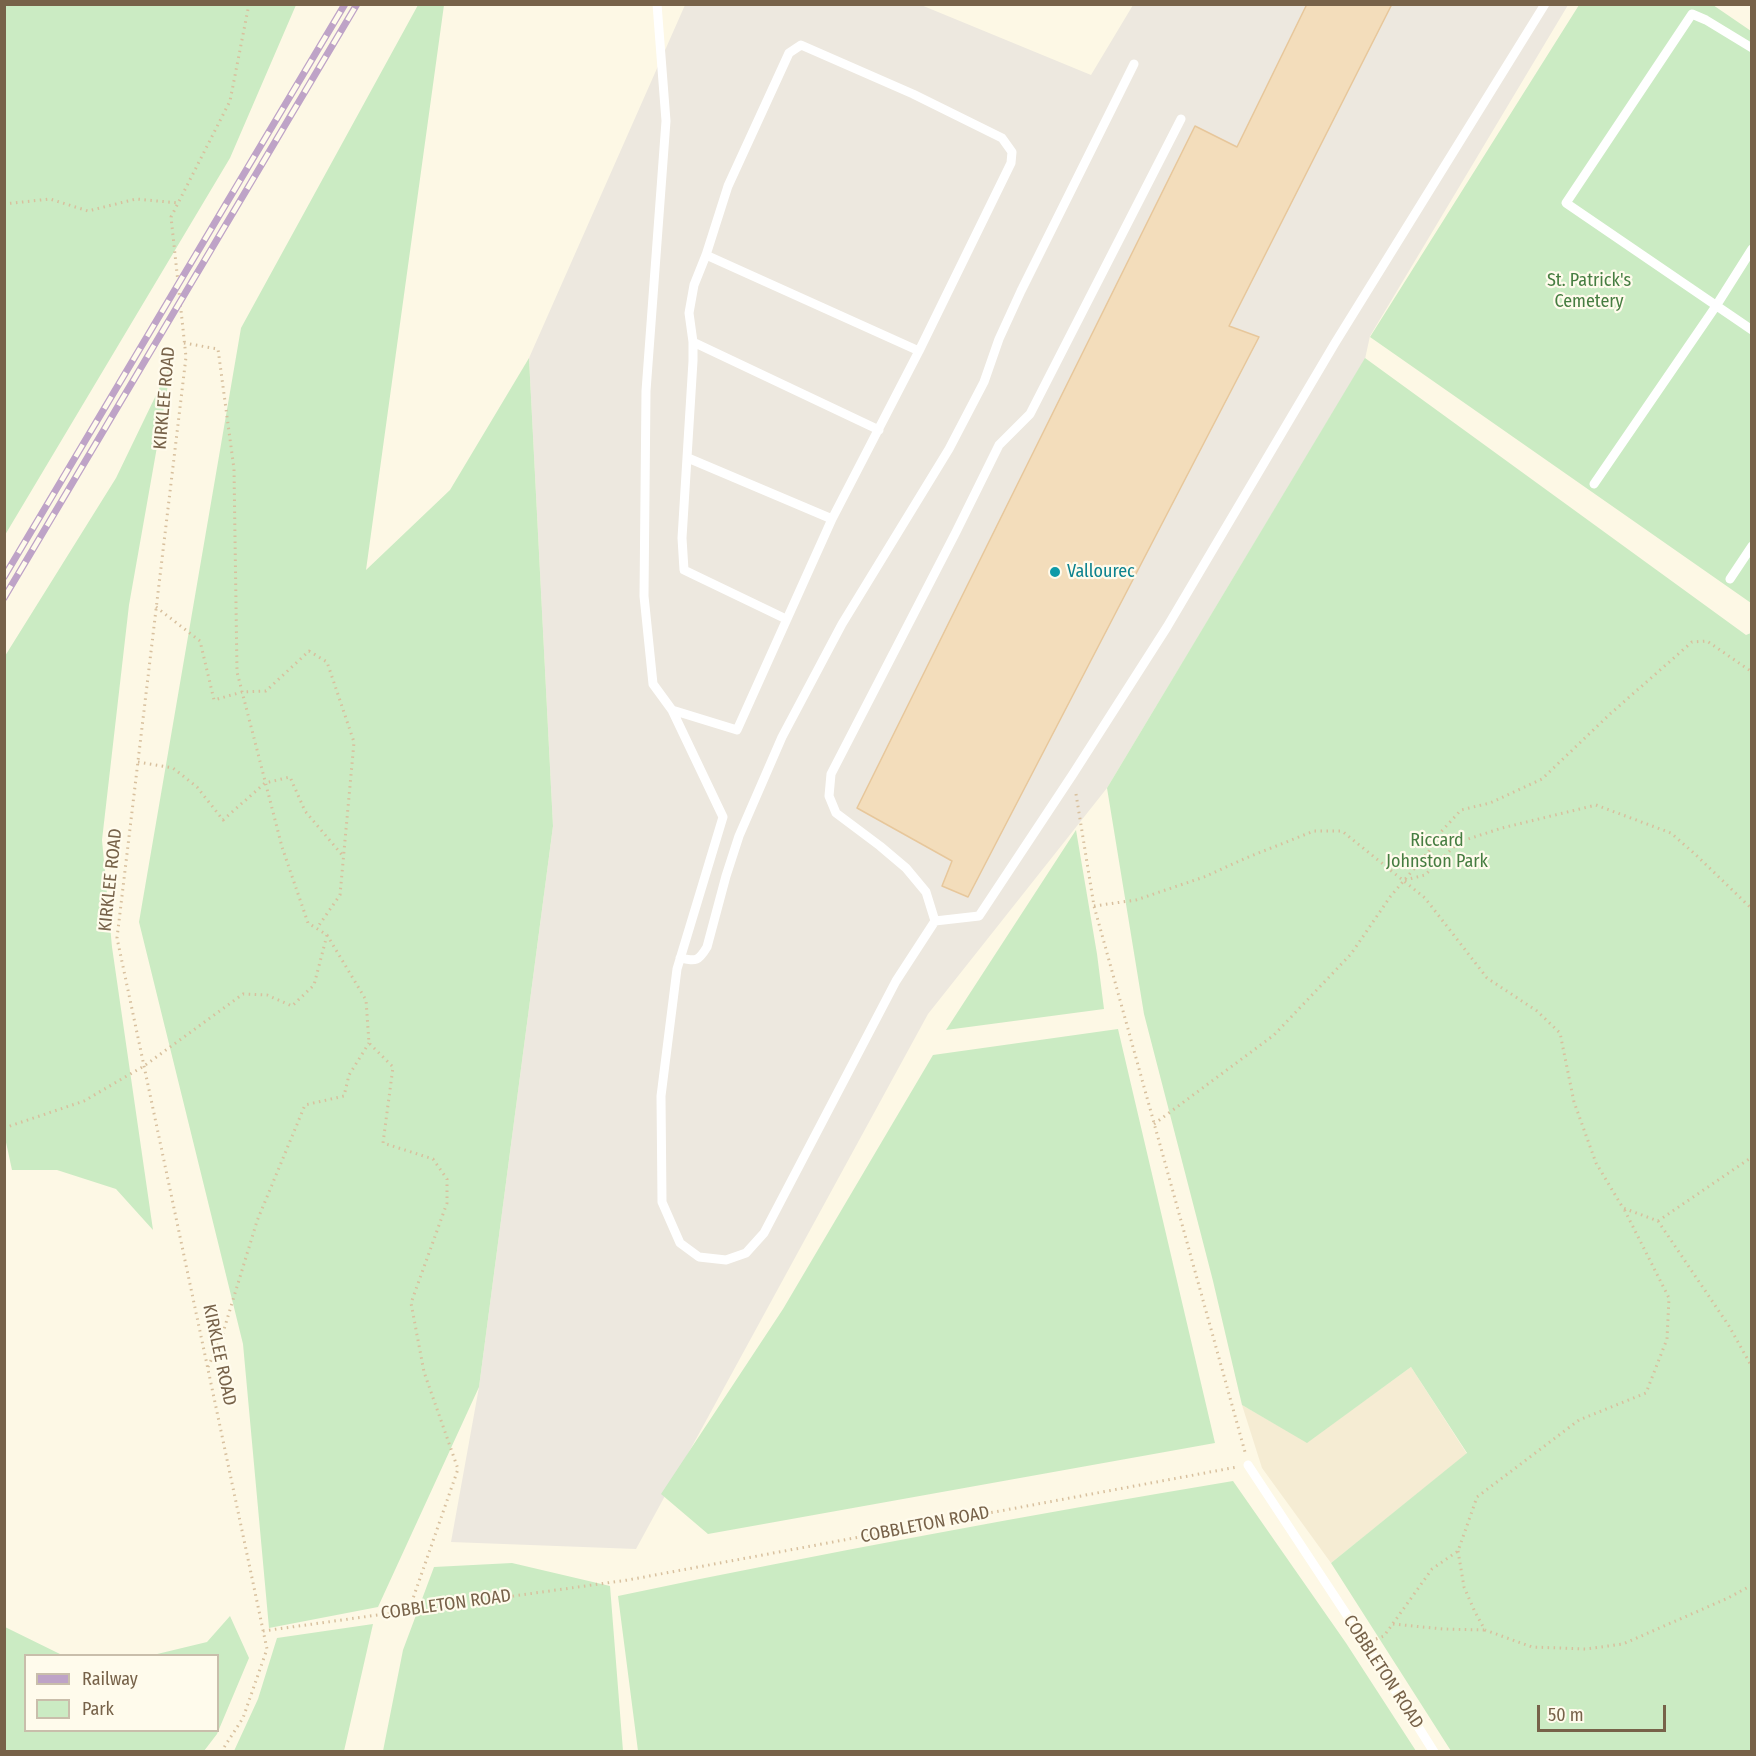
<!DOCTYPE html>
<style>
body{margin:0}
#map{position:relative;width:1756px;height:1756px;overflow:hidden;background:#fdf8e5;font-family:"Fira Sans Condensed",sans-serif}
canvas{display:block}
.frame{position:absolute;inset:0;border:6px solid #776249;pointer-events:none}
.legend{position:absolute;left:24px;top:1654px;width:195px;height:78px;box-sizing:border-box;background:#fffbec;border:2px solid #c9beab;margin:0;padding:8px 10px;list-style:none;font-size:18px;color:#776249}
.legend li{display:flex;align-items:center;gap:12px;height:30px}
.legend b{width:30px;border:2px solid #c9beab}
.scale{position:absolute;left:1537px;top:1705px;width:129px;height:27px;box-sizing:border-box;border:3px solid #776249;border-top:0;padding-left:8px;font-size:18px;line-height:21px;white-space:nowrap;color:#776249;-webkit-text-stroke:4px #fffbec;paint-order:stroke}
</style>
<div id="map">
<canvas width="1756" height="1756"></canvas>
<div class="frame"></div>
<ul class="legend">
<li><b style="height:8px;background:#bea3c7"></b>Railway</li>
<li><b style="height:16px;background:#cbebc3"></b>Park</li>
</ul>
<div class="scale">50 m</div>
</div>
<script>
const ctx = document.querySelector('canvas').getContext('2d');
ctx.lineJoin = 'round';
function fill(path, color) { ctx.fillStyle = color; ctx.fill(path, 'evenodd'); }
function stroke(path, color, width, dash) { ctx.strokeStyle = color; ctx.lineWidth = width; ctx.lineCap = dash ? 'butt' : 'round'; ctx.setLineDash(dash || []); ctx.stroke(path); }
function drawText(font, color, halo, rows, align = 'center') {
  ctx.font = font + ' "Fira Sans Condensed",sans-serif'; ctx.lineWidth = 4.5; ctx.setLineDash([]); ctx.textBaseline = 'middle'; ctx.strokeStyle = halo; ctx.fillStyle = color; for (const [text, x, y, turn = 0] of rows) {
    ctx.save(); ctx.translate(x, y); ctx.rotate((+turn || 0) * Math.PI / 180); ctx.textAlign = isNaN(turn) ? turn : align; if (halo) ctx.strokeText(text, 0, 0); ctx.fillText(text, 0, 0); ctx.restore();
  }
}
fill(new Path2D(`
 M 1411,1367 L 1467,1454 L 1331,1563 L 1262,1468 L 1242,1405 L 1307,1442 Z`), '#f5ecd3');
fill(new Path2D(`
 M 685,5 L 921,5 L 1091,75 L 1133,5 L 1568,5 L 1370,336 L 1365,359 L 1107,788 L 928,1014 L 636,1549 L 451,1542 L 479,1387 L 553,826 L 529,358 Z`), '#ede8df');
fill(new Path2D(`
 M 5,4 L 296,5 L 230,158 L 5,535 Z
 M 418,5 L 444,5 L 366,570 L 450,490 L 529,358 L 553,826 L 479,1387 L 378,1607 L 269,1628 L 243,1344 L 139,922 L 241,328 Z
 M 1579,5 L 1713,5 L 1751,31 L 1751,603 L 1370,337 Z
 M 1365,358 L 1746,635 L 1751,633 L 1751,1751 L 1451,1751 L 1331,1563 L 1467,1453 L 1411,1367 L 1307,1443 L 1242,1405 L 1213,1281 L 1144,1014 L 1107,788 Z
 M 172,362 L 129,605 L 102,840 L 112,947 L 153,1230 L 116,1189 L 57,1170 L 12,1170 L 4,1133 L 5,656 L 116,478 Z
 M 1076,830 L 1097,954 L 1104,1009 L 946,1030 Z
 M 1118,1029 L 1215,1443 L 708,1534 L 661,1494 L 783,1309 L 933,1055 Z
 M 1233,1481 L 1346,1643 L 1416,1751 L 638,1751 L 618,1596 C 823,1553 1028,1515 1233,1481 Z
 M 512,1563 L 610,1586 L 623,1751 L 383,1751 L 403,1650 L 434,1567 Z
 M 230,1616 L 249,1658 L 217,1734 L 204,1751 L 5,1751 L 5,1627 L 62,1655 L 26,1656 L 26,1730 L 218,1730 L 218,1656 L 153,1655 L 207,1642 Z
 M 373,1624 L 344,1751 L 234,1751 L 258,1699 L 277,1638 Z`), '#cbebc3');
const building = new Path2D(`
 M 1307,4 L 1392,4 L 1229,326 L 1259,337 L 968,897 L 942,886 L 952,861 L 857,808 L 1195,126 L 1237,147 Z`);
fill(building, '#f3ddbb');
stroke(building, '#e7c79b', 1.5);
stroke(new Path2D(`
 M 4,204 L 50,199 L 88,211 L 136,199 L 179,203
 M 184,343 L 218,349 L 234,469 L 237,672 L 282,847 L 308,923 L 327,935 L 366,1000 L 369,1043 L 393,1067 L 383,1143 L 433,1159 L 447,1179 L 447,1203 L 411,1303 L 424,1372 L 458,1469 L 409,1610
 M 156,607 L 200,641 L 214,700 L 242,692 L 266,691 L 309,651 L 327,662 L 354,742 L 340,895 L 317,928
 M 138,762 L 173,768 L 197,787 L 223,820 L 265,783 L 290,777 L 305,811 L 343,856
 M 1076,794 L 1094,906 L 1245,1452
 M 1405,880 L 1425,875 L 1459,842 L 1502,828 L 1596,805 L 1671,833 L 1696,855 L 1752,909
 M 1094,906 L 1136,900 L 1204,877 L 1246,858 L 1314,831 L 1342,831 L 1425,898 L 1487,978 L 1537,1011 L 1560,1033 L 1574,1102 L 1596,1163 L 1623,1208 L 1658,1221 L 1729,1326 L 1752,1367
 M 1154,1124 L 1274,1035 L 1351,954 L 1390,897 L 1429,851 L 1439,834 L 1461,810 L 1490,803 L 1542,779 L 1610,714 L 1692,642 L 1707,641 L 1752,672
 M 4,1128 L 84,1101 L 144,1066 L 243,994 L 267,995 L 292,1006 L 314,985 L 327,935
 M 1658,1221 L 1752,1157
 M 208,1367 L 222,1336 L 257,1221 L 305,1105 L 344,1096 L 349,1075 L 369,1043
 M 1458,1551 L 1464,1587 L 1475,1612 L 1485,1630 L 1532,1647 L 1586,1649 L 1623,1644 L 1728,1598 L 1752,1585
 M 1393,1624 L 1443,1629 L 1485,1630
 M 263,1631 L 628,1580 L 1237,1467
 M 1376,1639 L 1384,1636 L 1432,1569 L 1458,1551 L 1477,1497 L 1579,1420 L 1646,1393 L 1667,1339 L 1669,1298 L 1624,1209
 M 221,1752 L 243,1718 L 267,1649 L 117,938 L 186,357 L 171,217 L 230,101 L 249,4`), '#d8c09e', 3, [1.5, 4.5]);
stroke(new Path2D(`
 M 657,4 L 666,121 L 646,391 L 644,596 L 653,684 L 672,710 L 723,817 L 677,969 L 661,1096 L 662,1202 L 680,1243 L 699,1257 L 726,1260 L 746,1253 L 764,1233 L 896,981 L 935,921 L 979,916 L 1073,774 L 1167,627 L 1335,343 L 1545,4
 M 1752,48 L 1706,20 L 1692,14 L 1566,203 L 1752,330
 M 706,255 L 919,351
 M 693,342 L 879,430
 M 688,458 L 832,519
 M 1594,484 L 1716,306 L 1752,249
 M 1730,579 L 1752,546
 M 672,710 L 737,730 L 832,519 L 919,351 L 1011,163 L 1012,152 L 1002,138 L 913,94 L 801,45 L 789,53 L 728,186 L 706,255 L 694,285 L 689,313 L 693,342 L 693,361 L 682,538 L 684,570 L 786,619
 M 935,921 L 926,892 L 906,868 L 880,846 L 836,813 L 829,796 L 831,774 L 956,532 L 999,445 L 1030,414 L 1181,119
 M 680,958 C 696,961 698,962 707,947 L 726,876 L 739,836 L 782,737 L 842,624 L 949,449 L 984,382 L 999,339 L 1021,291 L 1134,64
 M 1248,1465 L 1366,1644 L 1434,1752`), '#fff', 9);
const rail = new Path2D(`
 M 4,577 L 345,4
 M 4,598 L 357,4`);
stroke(rail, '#bea3c7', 7);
stroke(rail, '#fffbec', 4.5, [14]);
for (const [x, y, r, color] of [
 [1055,572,6,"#0f9aa8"]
]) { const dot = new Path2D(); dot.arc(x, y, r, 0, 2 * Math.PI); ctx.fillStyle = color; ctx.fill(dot); stroke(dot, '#fffbec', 2); }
drawText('18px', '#467d41', '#fffbec', [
 ["St. Patrick's",1589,281],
 ["Cemetery",1589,302],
 ["Riccard",1437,841],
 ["Johnston Park",1437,862]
]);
drawText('18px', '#776249', '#fffbec', [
 ["KIRKLEE ROAD",165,398,-85],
 ["KIRKLEE ROAD",111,880,-84],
 ["KIRKLEE ROAD",219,1355,78],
 ["COBBLETON ROAD",925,1525,-11],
 ["COBBLETON ROAD",446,1605,-8],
 ["COBBLETON ROAD",1383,1672,57]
]);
drawText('18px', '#0d838f', '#fffbec', [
 ["Vallourec",1067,572]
], 'left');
</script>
